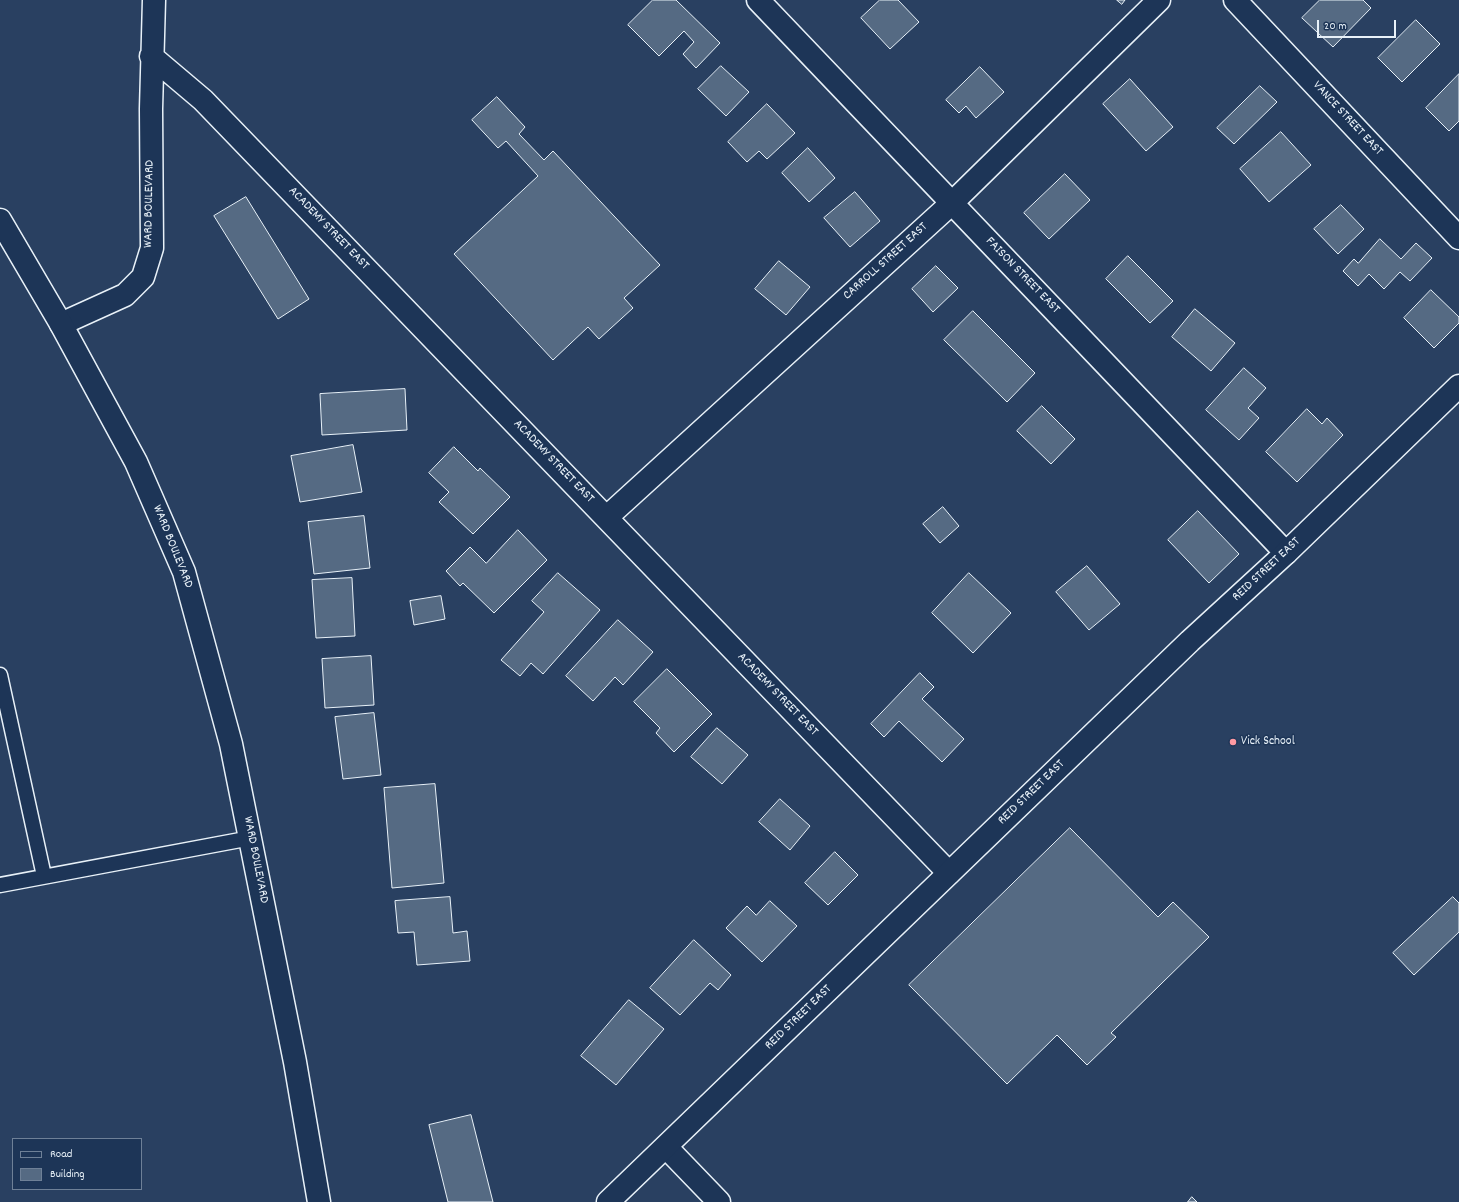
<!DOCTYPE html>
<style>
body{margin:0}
#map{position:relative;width:1459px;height:1202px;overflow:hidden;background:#294061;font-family:Dekko,sans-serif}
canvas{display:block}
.legend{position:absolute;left:12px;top:1138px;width:130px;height:52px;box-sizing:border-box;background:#1d3557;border:1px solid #6e8097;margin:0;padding:5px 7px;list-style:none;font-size:12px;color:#e8f1f8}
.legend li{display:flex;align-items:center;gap:8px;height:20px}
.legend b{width:20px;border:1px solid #6e8097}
.scale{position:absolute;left:1317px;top:20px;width:79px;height:18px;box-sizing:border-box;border:2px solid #e8f1f8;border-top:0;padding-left:5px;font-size:12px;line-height:14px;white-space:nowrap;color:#e8f1f8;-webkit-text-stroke:3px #1d3557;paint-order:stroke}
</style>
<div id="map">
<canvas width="1459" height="1202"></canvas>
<ul class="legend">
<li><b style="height:5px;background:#1d3557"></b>Road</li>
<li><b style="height:11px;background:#556a83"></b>Building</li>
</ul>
<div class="scale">20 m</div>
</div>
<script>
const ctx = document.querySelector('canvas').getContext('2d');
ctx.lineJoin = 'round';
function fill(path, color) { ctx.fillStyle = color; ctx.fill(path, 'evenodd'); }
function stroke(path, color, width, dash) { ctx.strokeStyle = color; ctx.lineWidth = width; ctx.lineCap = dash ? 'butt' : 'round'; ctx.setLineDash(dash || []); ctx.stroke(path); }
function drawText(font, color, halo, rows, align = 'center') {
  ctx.font = font + ' Dekko,sans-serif'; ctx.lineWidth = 3; ctx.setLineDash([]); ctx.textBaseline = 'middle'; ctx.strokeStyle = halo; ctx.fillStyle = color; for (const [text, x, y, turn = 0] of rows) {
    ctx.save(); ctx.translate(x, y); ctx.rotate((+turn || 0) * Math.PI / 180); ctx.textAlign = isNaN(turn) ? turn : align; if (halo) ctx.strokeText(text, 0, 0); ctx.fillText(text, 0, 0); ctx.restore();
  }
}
const building = new Path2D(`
 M 653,0 L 676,0 L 720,43 L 696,68 L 683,54 L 694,42 L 684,31 L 659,56 L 628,25 Z
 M 880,0 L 898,0 L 919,22 L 890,49 L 861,18 Z
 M 1117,0 L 1125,0 L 1122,4 Z
 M 1320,0 L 1363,0 L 1371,8 L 1333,47 L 1302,18 Z
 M 1416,20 L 1440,44 L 1402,82 L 1378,58 Z
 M 721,66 L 749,92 L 726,116 L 698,89 Z
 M 980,67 L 1004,92 L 976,118 L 966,106 L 959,113 L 946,100 Z
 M 1459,74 L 1459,121 L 1449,131 L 1426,108 Z
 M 1130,79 L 1173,127 L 1146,151 L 1103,104 Z
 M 1260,86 L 1277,102 L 1234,144 L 1217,128 Z
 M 497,97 L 525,127 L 519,134 L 544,160 L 553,151 L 660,265 L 624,298 L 633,308 L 599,339 L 588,327 L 553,360 L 454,254 L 538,176 L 506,141 L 498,148 L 472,120 Z
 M 767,104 L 795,133 L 767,159 L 759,151 L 747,162 L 728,142 Z
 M 1281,132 L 1311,165 L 1269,202 L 1240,169 Z
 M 808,148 L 835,178 L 809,202 L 782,173 Z
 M 1065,174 L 1090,200 L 1049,239 L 1024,213 Z
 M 855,192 L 880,221 L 850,247 L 824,218 Z
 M 246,197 L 309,299 L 278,319 L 214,216 Z
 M 1341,205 L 1364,229 L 1338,254 L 1314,229 Z
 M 1380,239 L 1401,259 L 1416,243 L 1432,258 L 1410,281 L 1400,272 L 1384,289 L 1369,274 L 1358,286 L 1343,271 L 1354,259 L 1358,263 Z
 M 1128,256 L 1173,301 L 1150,323 L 1106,279 Z
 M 779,261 L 810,287 L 786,315 L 755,289 Z
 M 936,266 L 958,288 L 933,312 L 912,289 Z
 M 1431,290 L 1459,317 L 1459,323 L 1434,348 L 1404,318 Z
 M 1195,309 L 1235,343 L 1211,371 L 1172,337 Z
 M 973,311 L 1035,373 L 1007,402 L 944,340 Z
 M 1244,368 L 1266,388 L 1248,408 L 1259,418 L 1239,440 L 1206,410 Z
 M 405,389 L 407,430 L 322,435 L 320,394 Z
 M 1042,406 L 1075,439 L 1051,464 L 1017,431 Z
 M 1307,409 L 1322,424 L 1327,418 L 1343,435 L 1297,482 L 1266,452 Z
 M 353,445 L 362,492 L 300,502 L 291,456 Z
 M 454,447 L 478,471 L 480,468 L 510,497 L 473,534 L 439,502 L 449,492 L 429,473 Z
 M 943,507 L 959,526 L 940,543 L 923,524 Z
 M 1198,511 L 1239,554 L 1209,583 L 1168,540 Z
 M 364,516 L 370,568 L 314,574 L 308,522 Z
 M 518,530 L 547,560 L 494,613 L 463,583 L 460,586 L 446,571 L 470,547 L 486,563 Z
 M 1087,566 L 1120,604 L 1089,630 L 1056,592 Z
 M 558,573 L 600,610 L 543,674 L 531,663 L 520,676 L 501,660 L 544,612 L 532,601 Z
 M 969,573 L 1011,613 L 973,653 L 932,613 Z
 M 352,578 L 355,636 L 316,638 L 312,580 Z
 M 441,596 L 445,619 L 414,625 L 410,601 Z
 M 618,620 L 653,652 L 623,685 L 615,677 L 593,701 L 566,676 Z
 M 371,656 L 374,705 L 325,708 L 322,659 Z
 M 667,669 L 712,714 L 674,752 L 656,733 L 660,728 L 634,702 Z
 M 920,673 L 934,687 L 922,699 L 964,739 L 942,762 L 899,721 L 884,737 L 871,724 Z
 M 374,713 L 381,775 L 343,779 L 335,717 Z
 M 717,728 L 748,755 L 722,784 L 691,757 Z
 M 435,784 L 444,883 L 392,888 L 384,788 Z
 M 780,799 L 810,826 L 790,850 L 759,822 Z
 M 1070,828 L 1158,917 L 1173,902 L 1209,937 L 1111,1033 L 1116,1037 L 1087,1065 L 1057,1035 L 1007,1084 L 909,985 Z
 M 835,852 L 858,875 L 828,905 L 805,883 Z
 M 450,897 L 453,933 L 467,931 L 470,961 L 417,965 L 414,932 L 398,933 L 395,901 Z
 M 1453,897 L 1459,903 L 1459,932 L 1414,975 L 1393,953 Z
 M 770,901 L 797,926 L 762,962 L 726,928 L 747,906 L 756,915 Z
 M 694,940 L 731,975 L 718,990 L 710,983 L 680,1015 L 650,988 Z
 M 629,1000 L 664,1029 L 616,1085 L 581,1056 Z
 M 471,1115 L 493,1202 L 448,1202 L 429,1125 Z
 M 1192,1197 L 1197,1202 L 1188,1202 Z`);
fill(building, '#556a83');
stroke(building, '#e8f1f8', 1);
const service = new Path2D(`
 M 0,675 L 44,876
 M 0,885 L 251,838`);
const minor = new Path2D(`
 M 758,0 L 1286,553
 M 1235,0 L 1459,238
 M 151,56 L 203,100 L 949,873
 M 61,324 L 125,295 L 143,277 L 152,248 L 151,109 L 154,0
 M 607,517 L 952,203 L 1159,0
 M 666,1147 L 719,1202`);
const tertiary = new Path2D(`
 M 608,1202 L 1190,641 L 1286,553 L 1459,386`);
const secondary = new Path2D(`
 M 0,220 L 61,324 L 136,462 L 184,572 L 231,744 L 295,1062 L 319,1202`);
stroke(service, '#e8f1f8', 17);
stroke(minor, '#e8f1f8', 25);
stroke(tertiary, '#e8f1f8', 25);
stroke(secondary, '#e8f1f8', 25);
stroke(service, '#1d3557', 14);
stroke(minor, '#1d3557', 22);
stroke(tertiary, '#1d3557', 22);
stroke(secondary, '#1d3557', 22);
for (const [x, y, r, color] of [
 [1233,742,4,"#ff9aa2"]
]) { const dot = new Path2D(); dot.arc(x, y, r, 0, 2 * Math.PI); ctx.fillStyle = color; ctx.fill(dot); stroke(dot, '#1d3557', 1.5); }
drawText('13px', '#e8f1f8', '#1d3557', [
 ["VANCE STREET EAST",1347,119,47],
 ["WARD BOULEVARD",150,204,-89],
 ["ACADEMY STREET EAST",328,229,46],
 ["CARROLL STREET EAST",886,262,-42],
 ["FAISON STREET EAST",1022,276,46],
 ["ACADEMY STREET EAST",553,462,46],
 ["WARD BOULEVARD",172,547,68],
 ["REID STREET EAST",1267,570,-43],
 ["ACADEMY STREET EAST",777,695,46],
 ["REID STREET EAST",1032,793,-44],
 ["WARD BOULEVARD",255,860,79],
 ["REID STREET EAST",799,1018,-44]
]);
drawText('13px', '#e8f1f8', '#1d3557', [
 ["Vick School",1241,742]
], 'left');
</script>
